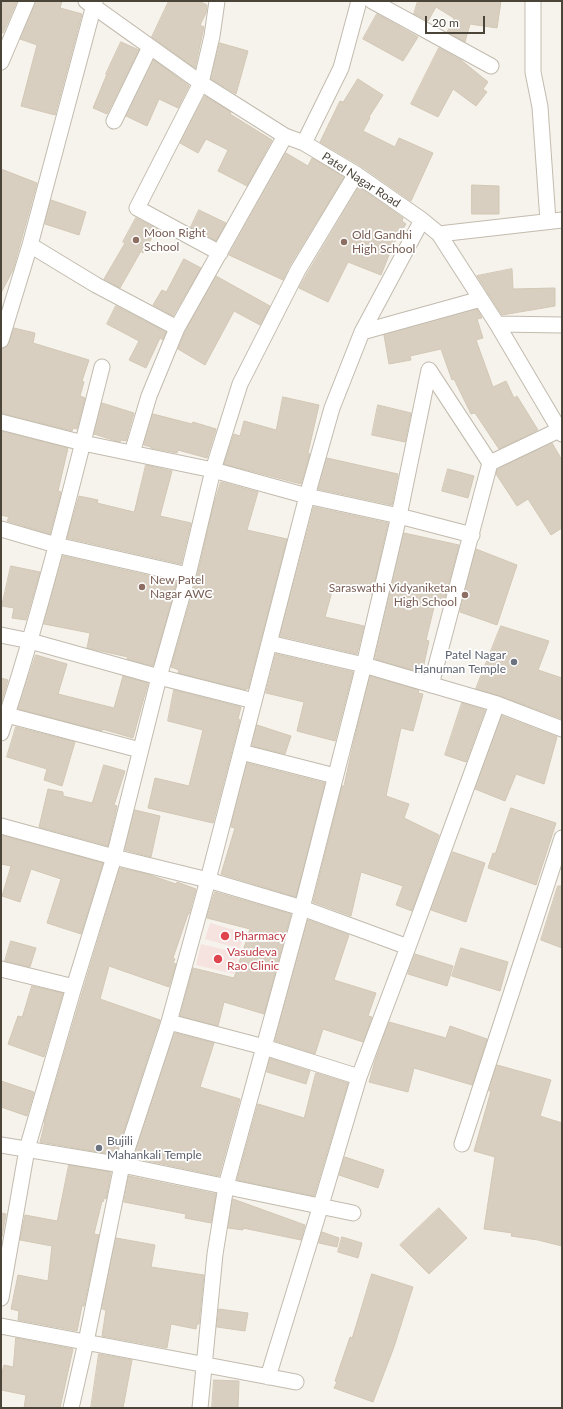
<!DOCTYPE html>
<style>
body{margin:0}
#map{position:relative;width:563px;height:1409px;overflow:hidden;background:#f6f3ec;font-family:Lato,sans-serif}
canvas{display:block}
.frame{position:absolute;inset:0;border:2px solid #4b4439;pointer-events:none}
.scale{position:absolute;left:425px;top:16px;width:60px;height:18px;box-sizing:border-box;border:2px solid #4b4439;border-top:0;padding-left:5px;font-size:12px;line-height:14px;white-space:nowrap;color:#4b4439;-webkit-text-stroke:3px #fff;paint-order:stroke}
</style>
<div id="map">
<canvas width="563" height="1409"></canvas>
<div class="frame"></div>
<div class="scale">20 m</div>
</div>
<script>
const ctx = document.querySelector('canvas').getContext('2d');
ctx.lineJoin = 'round';
function fill(path, color) { ctx.fillStyle = color; ctx.fill(path, 'evenodd'); }
function stroke(path, color, width, dash) { ctx.strokeStyle = color; ctx.lineWidth = width; ctx.lineCap = dash ? 'butt' : 'round'; ctx.setLineDash(dash || []); ctx.stroke(path); }
function drawText(font, color, halo, rows, align = 'center') {
  ctx.font = font + ' Lato,sans-serif'; ctx.lineWidth = 3.5; ctx.setLineDash([]); ctx.textBaseline = 'middle'; ctx.strokeStyle = halo; ctx.fillStyle = color; for (const [text, x, y, turn = 0] of rows) {
    ctx.save(); ctx.translate(x, y); ctx.rotate((+turn || 0) * Math.PI / 180); ctx.textAlign = isNaN(turn) ? turn : align; if (halo) ctx.strokeText(text, 0, 0); ctx.fillText(text, 0, 0); ctx.restore();
  }
}
fill(new Path2D(`
 M 210,923 L 245,933 L 240,949 L 205,939 Z
 M 201,944 L 239,953 L 234,974 L 196,965 Z`), '#f6e3e0');
const building = new Path2D(`
 M 1,1 L 17,1 L 3,33 L 1,32 Z
 M 36,1 L 62,1 L 60,8 L 82,14 L 55,115 L 21,106 L 37,45 L 20,39 Z
 M 169,1 L 199,1 L 207,5 L 206,13 L 200,25 L 204,27 L 195,68 L 152,37 Z
 M 418,1 L 501,1 L 497,28 L 470,24 L 465,42 L 447,32 L 454,18 L 436,7 L 428,21 L 414,14 Z
 M 377,14 L 418,37 L 403,61 L 363,39 Z
 M 121,42 L 139,50 L 107,114 L 93,108 L 107,74 L 106,74 Z
 M 220,43 L 248,51 L 236,94 L 211,79 Z
 M 439,48 L 461,60 L 488,82 L 483,89 L 487,92 L 476,106 L 453,89 L 438,117 L 411,104 Z
 M 154,60 L 189,86 L 178,108 L 159,99 L 147,126 L 126,116 Z
 M 358,79 L 383,95 L 369,117 L 370,118 L 363,131 L 395,147 L 399,138 L 433,153 L 411,201 L 361,166 L 320,142 L 340,101 L 343,102 Z
 M 205,96 L 231,112 L 230,114 L 272,140 L 247,186 L 218,171 L 228,150 L 206,139 L 198,153 L 180,143 Z
 M 286,153 L 308,166 L 312,158 L 344,177 L 290,265 L 283,280 L 229,255 Z
 M 1,169 L 37,183 L 13,270 L 1,293 Z
 M 472,185 L 499,186 L 499,214 L 472,214 Z
 M 359,187 L 403,218 L 402,221 L 406,224 L 393,245 L 381,275 L 348,262 L 328,302 L 299,288 Z
 M 51,200 L 86,212 L 79,235 L 45,224 Z
 M 199,210 L 226,223 L 216,241 L 191,227 Z
 M 136,218 L 157,229 L 143,253 L 141,251 L 120,288 L 104,279 L 125,243 L 123,242 Z
 M 184,259 L 201,268 L 173,316 L 153,305 L 162,290 L 166,292 Z
 M 512,269 L 513,289 L 555,288 L 555,306 L 502,315 L 477,276 Z
 M 216,276 L 270,306 L 260,325 L 234,311 L 205,365 L 178,349 L 185,332 Z
 M 116,306 L 166,332 L 163,340 L 160,338 L 146,368 L 129,360 L 139,341 L 107,324 Z
 M 477,309 L 482,318 L 477,319 L 483,338 L 476,340 L 493,387 L 506,381 L 514,398 L 517,396 L 538,430 L 499,449 L 475,413 L 471,414 L 454,379 L 452,380 L 441,349 L 410,356 L 411,360 L 389,364 L 384,335 Z
 M 14,328 L 35,333 L 33,343 L 89,360 L 82,381 L 84,382 L 80,396 L 85,398 L 77,429 L 73,428 L 72,431 L 1,413 L 1,349 L 7,346 Z
 M 283,397 L 319,405 L 308,453 L 310,454 L 301,484 L 224,464 L 234,434 L 240,436 L 244,421 L 276,430 Z
 M 102,403 L 134,413 L 126,441 L 121,440 L 120,442 L 116,441 L 94,434 Z
 M 378,405 L 411,413 L 405,442 L 372,435 Z
 M 153,414 L 192,424 L 193,422 L 216,429 L 207,458 L 178,450 L 177,453 L 151,448 L 151,447 L 144,445 Z
 M 1,431 L 68,448 L 58,491 L 61,492 L 50,534 L 7,521 L 9,517 L 1,515 Z
 M 552,443 L 562,460 L 562,528 L 551,535 L 528,499 L 517,506 L 496,474 L 497,470 L 504,466 Z
 M 327,458 L 398,474 L 392,505 L 318,489 Z
 M 146,465 L 172,471 L 160,516 L 191,523 L 181,564 L 67,538 L 79,496 L 98,500 L 97,503 L 134,512 Z
 M 448,469 L 474,476 L 468,498 L 442,491 Z
 M 221,482 L 258,492 L 247,530 L 287,539 L 248,689 L 246,688 L 246,690 L 178,673 L 179,670 L 171,667 L 197,577 L 213,507 Z
 M 314,507 L 388,523 L 372,594 L 334,584 L 325,617 L 364,626 L 357,654 L 280,636 Z
 M 404,533 L 459,545 L 443,606 L 435,603 L 426,640 L 429,641 L 422,673 L 375,659 Z
 M 476,549 L 517,565 L 497,625 L 460,612 Z
 M 63,556 L 177,582 L 153,666 L 127,659 L 128,657 L 87,648 L 90,633 L 44,624 Z
 M 11,566 L 40,572 L 26,620 L 12,618 L 14,608 L 2,606 Z
 M 501,626 L 549,641 L 538,670 L 562,678 L 562,719 L 500,696 L 476,689 Z
 M 276,654 L 353,672 L 335,741 L 297,731 L 304,702 L 266,693 Z
 M 36,655 L 67,664 L 58,694 L 114,708 L 123,676 L 148,683 L 133,738 L 102,729 L 102,731 L 18,709 Z
 M 370,676 L 419,690 L 418,693 L 423,694 L 413,731 L 401,728 L 386,796 L 409,804 L 404,818 L 439,835 L 412,911 L 396,905 L 403,886 L 361,872 L 351,916 L 313,902 L 342,786 L 344,786 L 353,745 Z
 M 1,678 L 8,680 L 1,704 Z
 M 174,690 L 241,707 L 238,719 L 240,720 L 213,823 L 148,808 L 155,778 L 189,786 L 203,730 L 168,721 Z
 M 462,703 L 485,710 L 466,762 L 445,755 Z
 M 502,716 L 557,737 L 544,784 L 516,774 L 505,801 L 475,789 Z
 M 257,725 L 291,736 L 285,754 L 252,746 Z
 M 16,727 L 75,742 L 62,786 L 44,780 L 47,769 L 7,757 Z
 M 247,763 L 325,783 L 296,897 L 221,874 L 235,828 L 231,827 Z
 M 104,765 L 125,771 L 114,805 L 117,806 L 108,846 L 39,827 L 48,789 L 63,792 L 63,796 L 92,803 Z
 M 511,808 L 556,823 L 536,885 L 488,868 L 493,853 L 495,854 Z
 M 135,810 L 160,816 L 151,857 L 125,850 Z
 M 1,835 L 103,863 L 81,934 L 47,923 L 61,879 L 31,869 L 20,902 L 2,896 L 11,866 L 1,864 Z
 M 453,852 L 485,863 L 466,922 L 431,910 Z
 M 120,868 L 147,874 L 176,884 L 177,882 L 196,889 L 189,914 L 188,914 L 173,958 L 175,959 L 173,963 L 176,964 L 169,987 L 109,966 L 100,999 L 160,1020 L 116,1155 L 40,1142 L 45,1122 L 44,1122 L 83,990 Z
 M 558,886 L 562,886 L 562,948 L 541,940 Z
 M 215,892 L 291,914 L 264,1014 L 224,1002 L 218,1026 L 180,1016 L 193,968 L 234,978 L 250,929 L 207,918 Z
 M 308,920 L 349,935 L 334,980 L 376,993 L 368,1016 L 372,1017 L 363,1042 L 323,1029 L 315,1054 L 275,1041 Z
 M 11,941 L 36,948 L 30,967 L 5,961 Z
 M 461,948 L 508,962 L 500,991 L 452,976 Z
 M 415,954 L 453,966 L 447,986 L 408,974 Z
 M 32,986 L 63,993 L 44,1057 L 8,1044 L 18,1016 L 22,1017 Z
 M 389,1022 L 446,1038 L 450,1026 L 487,1039 L 472,1085 L 414,1068 L 408,1092 L 369,1082 L 375,1061 Z
 M 175,1033 L 214,1043 L 200,1087 L 240,1099 L 219,1176 L 134,1158 Z
 M 270,1058 L 310,1071 L 306,1084 L 267,1072 Z
 M 497,1065 L 551,1080 L 540,1116 L 562,1123 L 562,1246 L 538,1240 L 511,1236 L 512,1233 L 484,1229 L 495,1157 L 474,1151 L 491,1091 L 489,1091 Z
 M 316,1073 L 348,1083 L 314,1196 L 237,1180 L 258,1104 L 304,1118 Z
 M 1,1081 L 34,1092 L 27,1116 L 1,1107 Z
 M 345,1157 L 384,1170 L 378,1188 L 339,1175 Z
 M 69,1165 L 111,1172 L 106,1199 L 104,1198 L 103,1202 L 102,1201 L 94,1234 L 99,1235 L 84,1306 L 82,1306 L 77,1331 L 18,1320 L 19,1311 L 11,1309 L 18,1275 L 48,1281 L 52,1246 L 20,1240 L 25,1215 L 57,1221 Z
 M 129,1176 L 216,1194 L 211,1223 L 185,1218 L 186,1214 L 124,1202 Z
 M 233,1199 L 305,1225 L 301,1240 L 243,1228 L 243,1230 L 228,1228 Z
 M 439,1208 L 467,1238 L 429,1274 L 400,1245 Z
 M 1,1213 L 6,1214 L 2,1237 L 1,1237 Z
 M 322,1232 L 339,1238 L 337,1247 L 319,1243 Z
 M 342,1237 L 362,1243 L 358,1258 L 338,1252 Z
 M 116,1238 L 155,1245 L 151,1267 L 204,1275 L 199,1324 L 197,1324 L 196,1329 L 171,1324 L 167,1348 L 102,1336 L 106,1310 L 102,1309 Z
 M 372,1274 L 413,1287 L 394,1347 L 373,1402 L 334,1388 L 337,1382 L 335,1381 L 350,1337 L 352,1338 Z
 M 219,1309 L 248,1313 L 245,1331 L 217,1327 Z
 M 16,1338 L 73,1349 L 60,1408 L 24,1408 L 26,1395 L 1,1390 L 1,1377 L 4,1365 L 13,1367 Z
 M 99,1354 L 132,1360 L 123,1408 L 91,1408 Z
 M 214,1380 L 239,1381 L 238,1408 L 212,1408 Z`);
fill(building, '#d8cfc1');
stroke(building, '#d3c7b4', 1);
const minor = new Path2D(`
 M 86,1 L 201,83 L 285,136 L 304,143 L 356,174 L 422,220 L 439,234 L 497,324 L 562,434
 M 217,1 L 212,36 L 201,83 L 137,208 L 220,253
 M 372,1 L 491,66
 M 533,1 L 533,72 L 540,107 L 548,221
 M 1,62 L 27,1
 M 114,121 L 150,47
 M 304,143 L 341,68 L 359,1
 M 439,234 L 562,220
 M 30,245 L 96,285 L 177,328
 M 497,324 L 562,325
 M 362,332 L 481,299
 M 1,340 L 30,245 L 95,1
 M 1,422 L 83,443 L 213,470 L 307,496 L 399,516 L 472,535
 M 132,453 L 149,396 L 177,328 L 285,136
 M 1,529 L 56,545 L 188,575
 M 1,635 L 30,641 L 159,677 L 254,701
 M 269,643 L 364,665 L 497,704 L 562,729
 M 431,685 L 490,463 L 559,430 L 562,430
 M 7,715 L 140,750
 M 1,733 C 41,613 71,489 102,367
 M 241,752 L 335,776
 M 1,826 L 114,857 L 208,880 L 302,908 L 408,947
 M 1,969 L 74,987
 M 169,1022 L 264,1047 L 359,1077
 M 462,1144 L 562,838
 M 1,1145 L 122,1165 L 353,1213
 M 1,1298 L 27,1149 L 74,987 L 114,857 L 159,677 L 188,575 L 213,470 L 240,384 L 298,270 L 356,174
 M 1,1326 L 296,1382
 M 268,1377 L 321,1205 L 359,1077 L 408,947 L 497,704
 M 71,1408 L 86,1342 L 122,1165 L 169,1022 L 208,880 L 307,496 L 332,408 L 362,332 L 422,220
 M 200,1408 L 215,1254 L 226,1186 L 302,908 L 364,665 L 399,516 L 429,370 L 490,463`);
stroke(minor, '#c2bbae', 17);
stroke(minor, '#fff', 15);
for (const [x, y, r, color] of [
 [136,240,4,"#8d6e63"],
 [344,242,4,"#8d6e63"],
 [142,587,4,"#8d6e63"],
 [465,595,4,"#8d6e63"],
 [514,662,4,"#6b7280"],
 [225,936,5,"#e0444e"],
 [218,959,5,"#e0444e"],
 [99,1148,4,"#6b7280"]
]) { const dot = new Path2D(); dot.arc(x, y, r, 0, 2 * Math.PI); ctx.fillStyle = color; ctx.fill(dot); stroke(dot, '#fff', 1.5); }
drawText('12px', '#4b4439', '#fff', [
 ["Patel Nagar Road",361,180,33]
]);
drawText('12px', '#785e54', '#fff', [
 ["Moon Right",144,233],
 ["School",144,247],
 ["Old Gandhi",352,235],
 ["High School",352,249],
 ["New Patel",150,580],
 ["Nagar AWC",150,594],
 ["Saraswathi Vidyaniketan",457,588,"right"],
 ["High School",457,602,"right"]
], 'left');
drawText('12px', '#5b616d', '#fff', [
 ["Patel Nagar",506,655],
 ["Hanuman Temple",506,669],
 ["Bujili",107,1141,"left"],
 ["Mahankali Temple",107,1155,"left"]
], 'right');
drawText('12px', '#be3a42', '#fff', [
 ["Pharmacy",234,936],
 ["Vasudeva",227,952],
 ["Rao Clinic",227,966]
], 'left');
</script>
